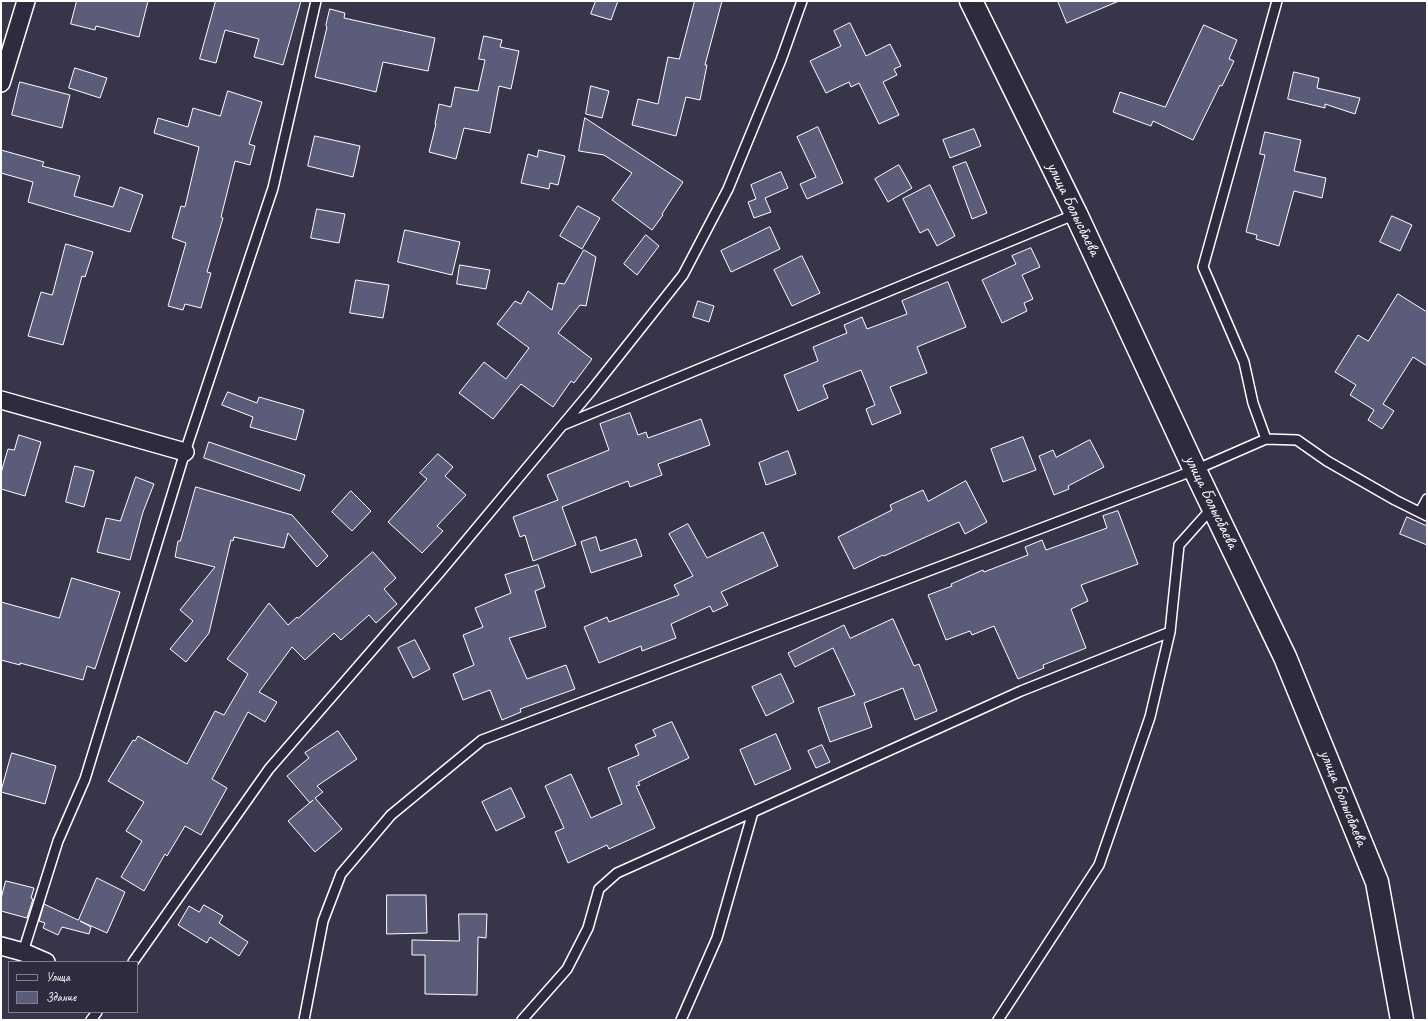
<!DOCTYPE html>
<meta charset="utf-8">
<style>
body{margin:0}
#map{position:relative;width:1428px;height:1021px;overflow:hidden;background:#383449;font-family:Caveat,sans-serif}
canvas{display:block}
.frame{position:absolute;inset:0;border:2px solid #fff;pointer-events:none}
.legend{position:absolute;left:8px;top:961px;width:130px;height:52px;box-sizing:border-box;background:#2f2a3d;border:1px solid #827f8b;margin:0;padding:5px 7px;list-style:none;font-size:12px;color:#fff}
.legend li{display:flex;align-items:center;gap:8px;height:20px}
.legend b{width:20px;border:1px solid #827f8b}
</style>
<div id="map">
<canvas width="1428" height="1021"></canvas>
<div class="frame"></div>
<ul class="legend">
<li><b style="height:5px;background:#2f2a3d"></b>Улица</li>
<li><b style="height:11px;background:#5b5c7a"></b>Здание</li>
</ul>
</div>
<script>
const ctx = document.querySelector('canvas').getContext('2d');
ctx.lineJoin = 'round';
function fill(path, color) { ctx.fillStyle = color; ctx.fill(path, 'evenodd'); }
function stroke(path, color, width, dash) { ctx.strokeStyle = color; ctx.lineWidth = width; ctx.lineCap = dash ? 'butt' : 'round'; ctx.setLineDash(dash || []); ctx.stroke(path); }
function drawText(font, color, halo, rows, align = 'center') {
  ctx.font = font + ' Caveat,sans-serif'; ctx.lineWidth = 3.5; ctx.setLineDash([]); ctx.textBaseline = 'middle'; ctx.strokeStyle = halo; ctx.fillStyle = color; for (const [text, x, y, turn = 0] of rows) {
    ctx.save(); ctx.translate(x, y); ctx.rotate((+turn || 0) * Math.PI / 180); ctx.textAlign = isNaN(turn) ? turn : align; if (halo) ctx.strokeText(text, 0, 0); ctx.fillText(text, 0, 0); ctx.restore();
  }
}
const building = new Path2D(`
 M 77,1 L 148,1 L 139,37 L 96,26 L 95,30 L 71,24 Z
 M 216,1 L 301,1 L 283,65 L 254,57 L 259,39 L 225,30 L 216,63 L 200,59 Z
 M 596,1 L 618,1 L 611,20 L 591,14 Z
 M 695,1 L 722,1 L 705,65 L 707,65 L 700,100 L 686,97 L 676,136 L 632,125 L 638,99 L 658,104 L 668,57 L 679,59 Z
 M 1058,1 L 1119,1 L 1067,23 Z
 M 330,9 L 345,13 L 344,18 L 435,38 L 428,71 L 383,62 L 376,92 L 315,77 L 327,27 L 326,26 Z
 M 850,23 L 866,56 L 890,44 L 901,66 L 894,69 L 897,75 L 883,82 L 899,115 L 879,124 L 859,83 L 851,87 L 849,82 L 826,93 L 810,61 L 841,46 L 834,31 Z
 M 1204,25 L 1237,40 L 1229,59 L 1234,61 L 1222,86 L 1220,85 L 1193,140 L 1153,121 L 1151,126 L 1113,112 L 1120,92 L 1165,107 Z
 M 484,36 L 502,40 L 500,47 L 519,51 L 511,89 L 499,86 L 490,133 L 464,128 L 456,159 L 429,152 L 436,124 L 435,124 L 439,104 L 451,107 L 455,87 L 478,91 L 485,60 L 479,59 Z
 M 75,68 L 107,78 L 100,98 L 69,88 Z
 M 1294,72 L 1319,78 L 1317,88 L 1360,98 L 1355,114 L 1325,104 L 1325,108 L 1288,99 Z
 M 20,82 L 70,95 L 62,128 L 12,115 Z
 M 591,86 L 609,91 L 602,118 L 586,114 Z
 M 228,91 L 262,102 L 249,144 L 255,146 L 250,165 L 235,161 L 221,217 L 223,218 L 207,272 L 211,273 L 201,308 L 185,304 L 183,310 L 168,306 L 186,243 L 172,238 L 181,206 L 185,207 L 199,147 L 154,133 L 158,118 L 188,127 L 193,108 L 220,116 Z
 M 585,118 L 683,182 L 662,214 L 663,215 L 652,230 L 612,200 L 632,173 L 604,155 L 579,151 Z
 M 818,127 L 843,183 L 807,199 L 800,184 L 816,177 L 797,137 Z
 M 974,129 L 981,146 L 950,158 L 943,140 Z
 M 1265,132 L 1301,140 L 1294,171 L 1326,178 L 1322,198 L 1294,191 L 1279,246 L 1256,239 L 1257,235 L 1246,232 L 1265,155 L 1260,154 Z
 M 315,136 L 360,146 L 353,177 L 308,166 Z
 M 1,150 L 44,162 L 42,166 L 80,176 L 74,196 L 113,207 L 120,187 L 143,195 L 130,232 L 28,202 L 33,182 L 1,173 Z
 M 539,150 L 565,156 L 558,185 L 550,183 L 549,189 L 521,183 L 528,154 L 537,157 Z
 M 966,162 L 987,213 L 972,219 L 953,167 Z
 M 899,165 L 912,188 L 888,202 L 875,179 Z
 M 781,172 L 788,188 L 765,198 L 771,212 L 754,218 L 748,202 L 756,199 L 751,185 Z
 M 930,185 L 955,236 L 937,246 L 928,229 L 920,233 L 903,199 Z
 M 578,206 L 600,218 L 582,249 L 560,236 Z
 M 317,209 L 345,214 L 339,243 L 311,238 Z
 M 1392,216 L 1412,225 L 1400,251 L 1380,242 Z
 M 770,227 L 780,249 L 731,272 L 721,251 Z
 M 405,230 L 460,242 L 452,275 L 398,262 Z
 M 646,235 L 659,246 L 637,275 L 624,264 Z
 M 66,244 L 93,252 L 85,277 L 82,276 L 63,345 L 28,336 L 41,292 L 52,295 Z
 M 1031,248 L 1040,267 L 1022,275 L 1033,299 L 1024,303 L 1027,311 L 1002,323 L 982,280 L 1016,264 L 1012,256 Z
 M 584,250 L 596,257 L 586,306 L 580,305 L 558,333 L 592,359 L 574,383 L 571,381 L 553,407 L 521,384 L 493,419 L 459,393 L 484,362 L 506,379 L 529,348 L 497,324 L 515,301 L 521,304 L 528,291 L 552,310 L 558,283 L 564,284 Z
 M 802,256 L 820,293 L 792,306 L 774,270 Z
 M 460,265 L 490,270 L 486,289 L 457,284 Z
 M 356,280 L 389,285 L 383,318 L 350,313 Z
 M 948,282 L 966,327 L 917,347 L 927,373 L 890,387 L 901,413 L 872,425 L 866,409 L 875,405 L 861,370 L 823,385 L 828,398 L 798,411 L 784,375 L 818,361 L 813,347 L 847,333 L 844,325 L 862,317 L 867,329 L 907,314 L 902,301 Z
 M 1398,294 L 1427,312 L 1427,366 L 1413,357 L 1383,404 L 1394,411 L 1382,429 L 1368,420 L 1374,410 L 1350,395 L 1356,385 L 1335,372 L 1358,335 L 1368,341 Z
 M 698,301 L 714,306 L 709,322 L 693,317 Z
 M 228,392 L 257,403 L 259,397 L 304,410 L 296,440 L 250,427 L 253,417 L 222,405 Z
 M 630,413 L 638,435 L 646,432 L 648,438 L 701,419 L 710,445 L 658,464 L 662,475 L 630,487 L 628,481 L 562,507 L 576,545 L 533,561 L 525,535 L 520,537 L 513,517 L 558,500 L 547,475 L 609,450 L 600,424 Z
 M 19,435 L 41,442 L 25,496 L 1,489 L 1,473 L 8,449 L 14,450 Z
 M 1023,437 L 1036,470 L 1003,482 L 991,449 Z
 M 1090,440 L 1104,467 L 1068,486 L 1069,489 L 1054,495 L 1039,456 L 1053,450 L 1056,457 Z
 M 209,442 L 305,475 L 300,491 L 204,458 Z
 M 788,451 L 796,474 L 766,485 L 759,463 Z
 M 438,454 L 453,467 L 445,476 L 466,495 L 437,526 L 443,531 L 422,553 L 388,522 L 427,479 L 420,473 Z
 M 75,466 L 94,471 L 84,507 L 66,502 Z
 M 136,477 L 154,484 L 143,512 L 130,560 L 97,552 L 106,518 L 120,521 Z
 M 966,481 L 987,522 L 965,534 L 959,522 L 884,556 L 883,555 L 854,569 L 838,537 L 892,510 L 890,505 L 923,490 L 928,501 Z
 M 196,487 L 292,515 L 328,556 L 317,567 L 288,533 L 284,548 L 234,537 L 233,541 L 231,540 L 209,633 L 186,662 L 170,649 L 193,621 L 180,610 L 215,567 L 175,557 L 178,541 L 180,541 Z
 M 351,491 L 371,511 L 352,531 L 332,512 Z
 M 1118,511 L 1138,564 L 1081,585 L 1088,601 L 1071,609 L 1086,648 L 1043,665 L 1044,668 L 1018,679 L 994,626 L 972,635 L 970,631 L 946,640 L 928,595 L 952,586 L 951,584 L 983,570 L 984,572 L 1028,555 L 1025,547 L 1042,540 L 1046,550 L 1107,528 L 1103,516 Z
 M 1407,517 L 1427,526 L 1427,545 L 1400,534 Z
 M 688,524 L 707,558 L 763,532 L 778,566 L 721,592 L 728,605 L 713,612 L 710,606 L 671,624 L 676,638 L 642,651 L 641,646 L 599,663 L 584,627 L 607,617 L 609,622 L 679,595 L 674,585 L 693,576 L 669,534 Z
 M 596,537 L 600,551 L 636,539 L 642,556 L 591,573 L 581,542 Z
 M 373,552 L 396,578 L 384,589 L 397,604 L 376,623 L 369,615 L 341,640 L 334,633 L 305,660 L 292,647 L 259,692 L 277,702 L 265,722 L 248,712 L 212,779 L 227,788 L 201,835 L 185,826 L 167,856 L 165,854 L 144,891 L 121,877 L 142,841 L 126,831 L 144,802 L 108,781 L 133,740 L 135,741 L 138,736 L 187,764 L 215,711 L 224,715 L 248,674 L 227,659 L 269,603 L 288,625 L 297,617 L 298,618 Z
 M 538,565 L 545,587 L 535,591 L 546,627 L 509,638 L 527,679 L 566,665 L 575,689 L 520,709 L 521,712 L 502,720 L 490,690 L 463,700 L 453,674 L 474,665 L 463,635 L 483,627 L 475,608 L 511,593 L 505,575 Z
 M 72,578 L 120,592 L 95,669 L 87,666 L 83,680 L 20,663 L 20,665 L 1,660 L 1,602 L 59,618 Z
 M 893,619 L 914,666 L 919,664 L 937,711 L 915,720 L 903,688 L 864,703 L 872,727 L 830,742 L 818,708 L 855,695 L 833,648 L 795,667 L 788,653 L 844,625 L 850,638 Z
 M 415,640 L 430,669 L 413,678 L 398,648 Z
 M 781,674 L 794,702 L 766,716 L 752,687 Z
 M 672,722 L 689,758 L 638,782 L 640,785 L 636,786 L 655,828 L 609,849 L 607,845 L 568,863 L 555,832 L 564,828 L 545,786 L 571,774 L 591,818 L 622,804 L 608,768 L 639,755 L 635,745 L 656,736 L 653,730 Z
 M 338,731 L 357,759 L 317,786 L 323,792 L 315,798 L 342,829 L 315,852 L 288,821 L 313,800 L 310,803 L 287,776 L 309,758 L 305,753 Z
 M 776,734 L 791,769 L 755,785 L 740,750 Z
 M 822,745 L 830,762 L 816,768 L 808,751 Z
 M 12,753 L 56,766 L 45,804 L 1,792 Z
 M 511,788 L 525,817 L 496,831 L 482,802 Z
 M 97,878 L 125,892 L 107,933 L 80,921 L 91,927 L 89,934 L 62,927 L 58,935 L 43,928 L 45,923 L 39,921 L 44,904 L 78,920 Z
 M 6,881 L 34,888 L 31,898 L 33,899 L 27,918 L 1,911 L 1,899 Z
 M 387,895 L 426,895 L 427,933 L 387,934 Z
 M 204,905 L 223,916 L 219,923 L 248,942 L 239,956 L 210,937 L 207,943 L 178,925 L 189,906 L 199,912 Z
 M 459,914 L 487,914 L 486,938 L 478,937 L 477,995 L 425,994 L 425,955 L 412,955 L 412,940 L 459,941 Z`);
fill(building, '#5b5c7a');
stroke(building, '#fff', 1);
const service = new Path2D(`
 M 563,425 L 1076,214
 M 1266,439 L 1253,403 L 1244,362 L 1203,267 L 1277,1
 M 1420,512 L 1427,499
 M 23,952 L 58,841 L 85,779 L 185,452 L 273,188 L 316,1
 M 133,962 L 269,769 L 440,572 L 591,391 L 683,275 L 728,189 L 781,60 L 802,1
 M 91,1020 L 97,1012
 M 304,1020 L 323,921 L 341,874 L 391,815 L 482,740 L 1195,470 L 1266,439 L 1297,440 L 1327,461 L 1395,500 L 1427,516
 M 522,1020 L 567,969 L 588,928 L 599,889 L 617,873 L 753,812
 M 681,1020 L 717,938 L 753,812 L 1021,691 L 1170,632 L 1179,545 L 1212,508
 M 998,1020 L 1099,865 L 1150,717 L 1170,632`);
const minor = new Path2D(`
 M 1,83 L 26,1
 M 1,400 L 185,452
 M 1,946 L 23,952 L 46,962`);
const tertiary = new Path2D(`
 M 971,1 L 1076,214 L 1195,470 L 1285,657 L 1377,882 L 1402,1020`);
stroke(service, '#fff', 12);
stroke(minor, '#fff', 20);
stroke(tertiary, '#fff', 25);
stroke(service, '#2f2a3d', 9);
stroke(minor, '#2f2a3d', 17);
stroke(tertiary, '#2f2a3d', 22);
drawText('17px', '#fff', '#2f2a3d', [
 ["улица Болысбаева",1073,209,64],
 ["улица Болысбаева",1211,502,64],
 ["улица Болысбаева",1343,798,68]
]);
</script>
